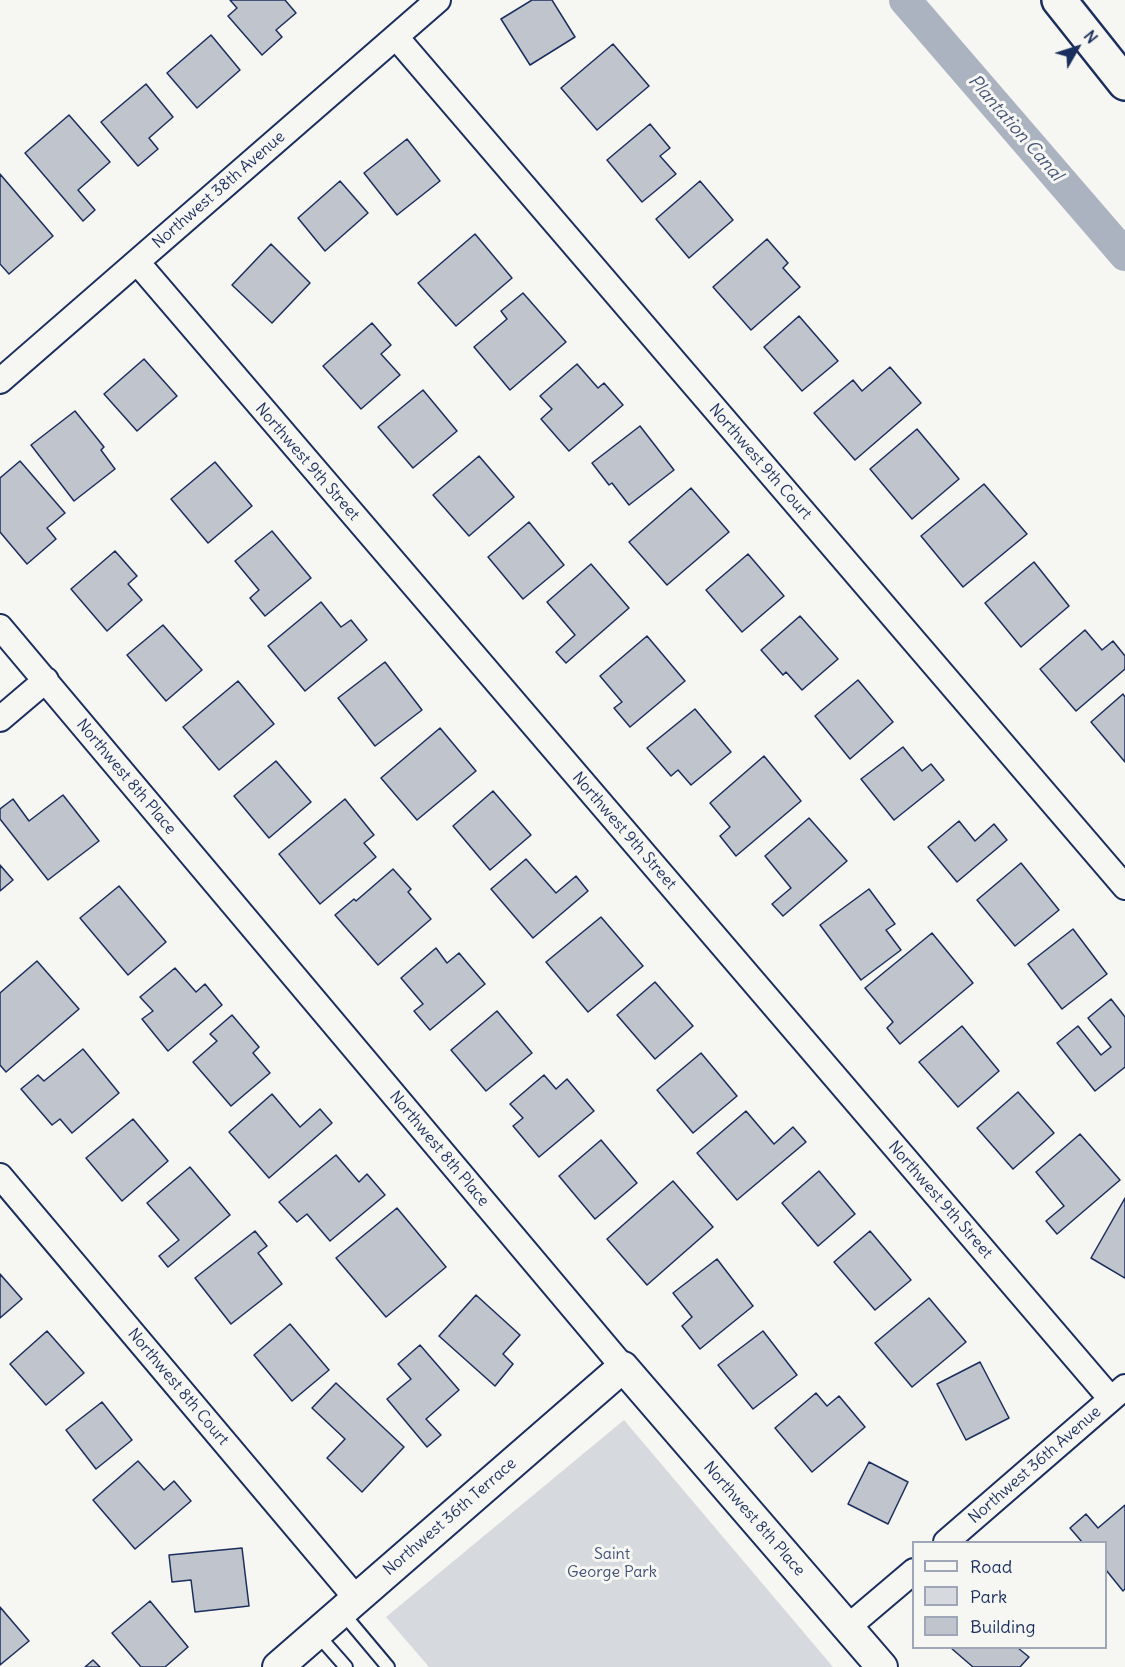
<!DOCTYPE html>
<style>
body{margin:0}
#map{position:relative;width:1125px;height:1667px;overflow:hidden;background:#f6f6f2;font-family:Delius,sans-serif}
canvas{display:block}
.legend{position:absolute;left:912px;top:1541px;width:195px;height:108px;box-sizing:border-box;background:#f6f6f2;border:2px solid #9ea6b7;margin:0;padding:8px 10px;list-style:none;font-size:18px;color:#1b2f5e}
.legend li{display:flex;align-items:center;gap:12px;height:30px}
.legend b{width:30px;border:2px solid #9ea6b7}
.north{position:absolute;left:1047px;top:18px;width:60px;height:60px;-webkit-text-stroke:4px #f6f6f2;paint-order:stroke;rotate:51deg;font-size:16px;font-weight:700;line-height:24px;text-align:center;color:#1b2f5e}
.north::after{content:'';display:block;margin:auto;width:21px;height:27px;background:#1b2f5e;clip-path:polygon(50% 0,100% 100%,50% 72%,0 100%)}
</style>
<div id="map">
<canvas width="1125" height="1667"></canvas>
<ul class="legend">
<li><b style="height:8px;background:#f6f6f2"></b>Road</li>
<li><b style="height:16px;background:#d6d9dd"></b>Park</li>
<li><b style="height:16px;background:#c0c4cd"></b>Building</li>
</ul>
<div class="north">N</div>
</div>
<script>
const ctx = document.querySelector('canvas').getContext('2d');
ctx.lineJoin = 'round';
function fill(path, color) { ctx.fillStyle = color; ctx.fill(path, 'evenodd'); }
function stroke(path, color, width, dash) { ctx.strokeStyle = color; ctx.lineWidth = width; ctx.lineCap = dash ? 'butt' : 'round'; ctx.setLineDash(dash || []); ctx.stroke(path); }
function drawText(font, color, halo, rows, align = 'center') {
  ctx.font = font + ' Delius,sans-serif'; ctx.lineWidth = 6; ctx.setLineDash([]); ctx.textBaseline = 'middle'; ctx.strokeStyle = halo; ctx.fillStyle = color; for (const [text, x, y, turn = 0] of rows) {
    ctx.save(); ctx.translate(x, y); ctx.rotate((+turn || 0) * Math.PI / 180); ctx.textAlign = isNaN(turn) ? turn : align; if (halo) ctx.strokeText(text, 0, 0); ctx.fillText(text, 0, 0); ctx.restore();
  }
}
fill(new Path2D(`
 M 624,1420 L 833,1667 L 429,1667 L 386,1617 Z`), '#d6d9dd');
stroke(new Path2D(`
 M 905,0 L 1125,255`), '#abb2c0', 32);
const building = new Path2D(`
 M 230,0 L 285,0 L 296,13 L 276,30 L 282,37 L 262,55 L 228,16 L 237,8 Z
 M 532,0 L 552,0 L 575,37 L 530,65 L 501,19 Z
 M 211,35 L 240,70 L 197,108 L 167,73 Z
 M 613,44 L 649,86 L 597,130 L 561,88 Z
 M 146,84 L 173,117 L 149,138 L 158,149 L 138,166 L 101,122 Z
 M 69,115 L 110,162 L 78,190 L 95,210 L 83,221 L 25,153 Z
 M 650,124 L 670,148 L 660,156 L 676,174 L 642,202 L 607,160 Z
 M 407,139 L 440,181 L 397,215 L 364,173 Z
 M 0,174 L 53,236 L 9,274 L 0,264 Z
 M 340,181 L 368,213 L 325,251 L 298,218 Z
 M 700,181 L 733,220 L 689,258 L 656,219 Z
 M 475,234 L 512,278 L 456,326 L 418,283 Z
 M 767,239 L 788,263 L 783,268 L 800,287 L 751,330 L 713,287 Z
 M 271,244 L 310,283 L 272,323 L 232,285 Z
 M 523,293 L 566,342 L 510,390 L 474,347 L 507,319 L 501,311 Z
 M 799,316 L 838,361 L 802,391 L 764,347 Z
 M 372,323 L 391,345 L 381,354 L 400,375 L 361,409 L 323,366 Z
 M 144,359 L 177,396 L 137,431 L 104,394 Z
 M 577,364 L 598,388 L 604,383 L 623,405 L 569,451 L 541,419 L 552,409 L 540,396 Z
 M 890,367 L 921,403 L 855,460 L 814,413 L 853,380 L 862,391 Z
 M 423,390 L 457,431 L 413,468 L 378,427 Z
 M 75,411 L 104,447 L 101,450 L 115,469 L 74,501 L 31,445 Z
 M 640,426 L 674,470 L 629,505 L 612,483 L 609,485 L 592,463 Z
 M 917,429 L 959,479 L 912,519 L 870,469 Z
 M 479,456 L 514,497 L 469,536 L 433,495 Z
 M 20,461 L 65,513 L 47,528 L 56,539 L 27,564 L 0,532 L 0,478 Z
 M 215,462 L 252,506 L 208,543 L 171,499 Z
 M 984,484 L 1027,534 L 963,587 L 921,536 Z
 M 691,488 L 729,532 L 667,585 L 629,542 Z
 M 529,522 L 564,565 L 523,599 L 488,557 Z
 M 272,531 L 311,578 L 265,616 L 250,598 L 259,590 L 235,561 Z
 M 115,551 L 137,576 L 128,584 L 142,600 L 107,631 L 71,589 Z
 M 748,554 L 784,596 L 742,632 L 706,590 Z
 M 1034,562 L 1069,606 L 1021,647 L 985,603 Z
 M 591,564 L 629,608 L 566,663 L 556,652 L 575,635 L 547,602 Z
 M 321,602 L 341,627 L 351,620 L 367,640 L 305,691 L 268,646 Z
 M 800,616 L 838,659 L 802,690 L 786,672 L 783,675 L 761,650 Z
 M 163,625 L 202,670 L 166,701 L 127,655 Z
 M 1085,630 L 1102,650 L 1113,641 L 1125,656 L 1125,669 L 1076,711 L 1040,669 Z
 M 647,636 L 685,681 L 630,727 L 614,708 L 622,702 L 600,676 Z
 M 385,662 L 422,710 L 375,746 L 338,698 Z
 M 858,680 L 893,722 L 850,759 L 815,716 Z
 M 238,681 L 274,724 L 219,770 L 183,727 Z
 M 1123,694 L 1125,697 L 1125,762 L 1091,722 Z
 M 695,709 L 731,752 L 691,785 L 678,770 L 671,776 L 647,748 Z
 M 440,728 L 476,771 L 417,820 L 381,778 Z
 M 903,747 L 922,771 L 931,764 L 944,780 L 894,820 L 861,779 Z
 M 764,756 L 801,801 L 736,856 L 720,836 L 730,827 L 710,803 Z
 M 276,761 L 311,802 L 269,838 L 234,796 Z
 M 493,791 L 531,835 L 490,870 L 453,826 Z
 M 63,795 L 99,841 L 48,880 L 0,819 L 0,809 L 13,799 L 29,821 Z
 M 345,799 L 374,835 L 364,843 L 376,857 L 320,904 L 279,854 Z
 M 809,818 L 847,861 L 783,916 L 772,904 L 791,888 L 765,856 Z
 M 959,821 L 975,841 L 994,824 L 1007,840 L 957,882 L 928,847 Z
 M 526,859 L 556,893 L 576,876 L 588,891 L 533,938 L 491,889 Z
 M 1021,863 L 1059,910 L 1015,946 L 977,900 Z
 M 0,865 L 13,880 L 0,891 Z
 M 393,869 L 411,889 L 408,892 L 431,919 L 378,965 L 335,915 L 354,899 L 356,901 Z
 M 119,886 L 166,942 L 128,975 L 80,918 Z
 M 869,889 L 895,924 L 886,930 L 901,950 L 861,980 L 820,925 Z
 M 601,917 L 643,966 L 588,1012 L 546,962 Z
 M 1073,929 L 1107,974 L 1062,1009 L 1028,964 Z
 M 932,933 L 973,983 L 900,1044 L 887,1028 L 893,1022 L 865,988 Z
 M 436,948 L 447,963 L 459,953 L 485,984 L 430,1030 L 414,1011 L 423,1004 L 401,978 Z
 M 37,961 L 79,1009 L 6,1072 L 0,1065 L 0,993 Z
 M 175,968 L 196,992 L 205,984 L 222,1005 L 168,1051 L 142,1019 L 153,1011 L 140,997 Z
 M 655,982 L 693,1026 L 655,1059 L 617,1015 Z
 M 1111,999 L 1125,1017 L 1125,1067 L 1095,1091 L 1057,1043 L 1078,1026 L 1101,1055 L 1111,1047 L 1088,1018 Z
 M 497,1011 L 532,1053 L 486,1091 L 451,1050 Z
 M 232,1015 L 259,1047 L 253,1053 L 270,1073 L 231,1106 L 193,1062 L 217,1041 L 210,1034 Z
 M 962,1026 L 999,1071 L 958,1107 L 919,1062 Z
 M 83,1049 L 119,1093 L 72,1133 L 60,1119 L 52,1125 L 21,1089 L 38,1075 L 44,1081 Z
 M 701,1053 L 737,1096 L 693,1133 L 657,1090 Z
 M 544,1075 L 556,1089 L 567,1079 L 594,1111 L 539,1157 L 513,1126 L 523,1118 L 510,1104 Z
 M 1018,1092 L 1054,1133 L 1013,1169 L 977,1128 Z
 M 272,1094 L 300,1127 L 320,1109 L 332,1123 L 269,1178 L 229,1132 Z
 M 746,1111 L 774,1144 L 793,1127 L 806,1142 L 737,1200 L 697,1153 Z
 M 133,1119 L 168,1161 L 122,1201 L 86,1158 Z
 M 1080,1134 L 1120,1180 L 1057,1234 L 1046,1221 L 1064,1206 L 1036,1172 Z
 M 601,1140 L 637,1183 L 595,1219 L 559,1176 Z
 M 336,1155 L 359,1182 L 367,1174 L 385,1195 L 330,1241 L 307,1214 L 297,1222 L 279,1202 Z
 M 190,1167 L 230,1215 L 168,1267 L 159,1256 L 179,1240 L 147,1203 Z
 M 819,1171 L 855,1214 L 818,1246 L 782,1203 Z
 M 673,1181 L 713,1227 L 647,1285 L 607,1239 Z
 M 1125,1198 L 1125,1278 L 1091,1258 Z
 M 397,1208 L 446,1267 L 386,1317 L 336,1258 Z
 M 255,1231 L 267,1246 L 258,1253 L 282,1284 L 231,1324 L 195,1278 Z
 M 870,1231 L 911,1280 L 875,1310 L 834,1262 Z
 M 717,1259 L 753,1306 L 700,1349 L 682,1326 L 692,1317 L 673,1293 Z
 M 0,1274 L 22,1299 L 0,1318 Z
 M 476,1295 L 520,1335 L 503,1354 L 513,1364 L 495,1386 L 439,1336 Z
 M 929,1298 L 966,1342 L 912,1387 L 875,1343 Z
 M 290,1324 L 329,1370 L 292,1401 L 254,1355 Z
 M 47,1331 L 84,1373 L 46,1405 L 10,1364 Z
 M 763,1331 L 797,1375 L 753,1409 L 718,1365 Z
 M 420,1345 L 459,1390 L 426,1419 L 441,1435 L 427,1447 L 387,1399 L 411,1379 L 398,1364 Z
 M 980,1362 L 1009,1418 L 966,1440 L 937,1384 Z
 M 336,1383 L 404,1447 L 362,1492 L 327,1458 L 345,1439 L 312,1408 Z
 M 816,1393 L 827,1406 L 839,1396 L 865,1427 L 812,1472 L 775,1428 Z
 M 102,1402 L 132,1440 L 96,1469 L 66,1430 Z
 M 138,1461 L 164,1490 L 174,1481 L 191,1501 L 135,1549 L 93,1500 Z
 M 869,1462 L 908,1482 L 888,1524 L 848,1504 Z
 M 1125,1505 L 1125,1589 L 1123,1591 L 1106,1570 L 1106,1542 L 1082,1542 L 1070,1528 L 1086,1514 L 1098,1528 Z
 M 242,1548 L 249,1606 L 195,1612 L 191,1580 L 172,1582 L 169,1555 Z
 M 150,1601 L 188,1647 L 165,1667 L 141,1667 L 112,1633 Z
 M 0,1607 L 29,1641 L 0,1665 Z
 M 951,1648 L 1018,1648 L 1029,1657 L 1020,1667 L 973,1667 Z
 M 93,1660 L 100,1667 L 85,1667 Z`);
fill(building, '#c0c4cd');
stroke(building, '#1b2f5e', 1.5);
const service = new Path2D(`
 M 341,1611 L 388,1667
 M 317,1634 L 346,1667`);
const minor = new Path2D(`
 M 396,37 L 1125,887
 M 137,262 L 1111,1399
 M 0,381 L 438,0
 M 0,627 L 623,1367
 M 0,719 L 46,680
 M 0,1176 L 356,1598
 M 946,1542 L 1125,1387
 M 848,1627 L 914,1571`);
const tertiary = new Path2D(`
 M 278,1667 L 623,1367 L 882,1667`);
const primary = new Path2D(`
 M 1059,0 L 1125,83`);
stroke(service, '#1b2f5e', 16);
stroke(minor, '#1b2f5e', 28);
stroke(tertiary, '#1b2f5e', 34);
stroke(primary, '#1b2f5e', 38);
stroke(service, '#f6f6f2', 12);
stroke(minor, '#f6f6f2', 24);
stroke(tertiary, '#f6f6f2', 30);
stroke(primary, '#f6f6f2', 33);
drawText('16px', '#1b2f5e', '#f6f6f2', [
 ["Northwest 38th Avenue",219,190,-41],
 ["Northwest 9th Street",307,462,49],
 ["Northwest 9th Court",760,462,49],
 ["Northwest 8th Place",126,777,50],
 ["Northwest 9th Street",624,831,49],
 ["Northwest 8th Place",439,1149,50],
 ["Northwest 9th Street",940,1200,49],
 ["Northwest 8th Court",178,1387,50],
 ["Northwest 36th Avenue",1035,1465,-41],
 ["Northwest 36th Terrace",450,1517,-41],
 ["Northwest 8th Place",754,1519,49]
]);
drawText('16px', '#405177', '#f6f6f2', [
 ["Saint",612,1554],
 ["George Park",612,1572]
]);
drawText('italic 18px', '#46567b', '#f6f6f2', [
 ["Plantation Canal",1015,128,49]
]);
</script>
